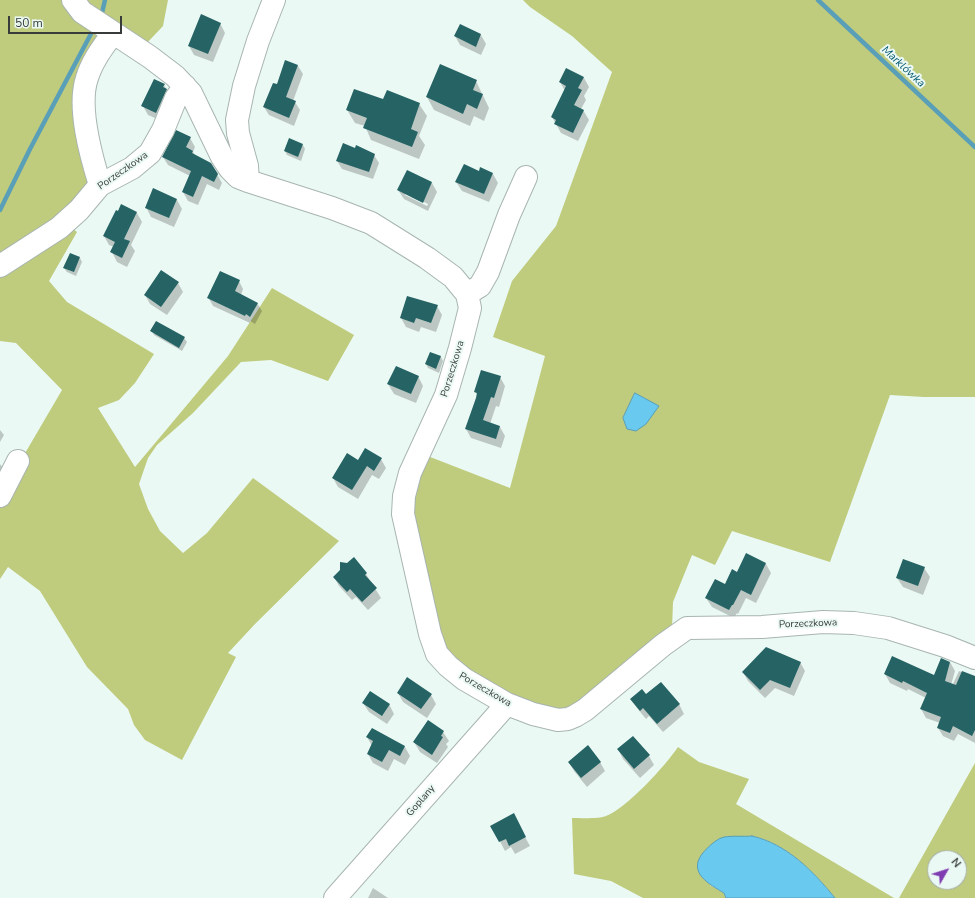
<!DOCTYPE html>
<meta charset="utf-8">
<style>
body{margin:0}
#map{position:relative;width:975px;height:898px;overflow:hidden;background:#ebf9f4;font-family:"Nunito Sans",sans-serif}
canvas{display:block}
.north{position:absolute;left:927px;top:850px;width:40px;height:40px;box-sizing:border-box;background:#ebf9f4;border:1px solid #a3adaa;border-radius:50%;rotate:51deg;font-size:11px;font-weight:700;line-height:16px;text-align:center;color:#373c3a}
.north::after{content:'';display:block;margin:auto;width:14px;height:18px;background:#803db1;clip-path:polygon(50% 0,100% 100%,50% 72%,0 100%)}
.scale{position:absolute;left:8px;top:16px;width:114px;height:18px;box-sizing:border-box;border:2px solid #373c3a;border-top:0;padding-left:5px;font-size:12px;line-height:14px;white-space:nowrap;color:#373c3a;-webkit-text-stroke:3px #ebf9f4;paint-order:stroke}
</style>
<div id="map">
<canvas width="975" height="898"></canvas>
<div class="north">N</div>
<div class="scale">50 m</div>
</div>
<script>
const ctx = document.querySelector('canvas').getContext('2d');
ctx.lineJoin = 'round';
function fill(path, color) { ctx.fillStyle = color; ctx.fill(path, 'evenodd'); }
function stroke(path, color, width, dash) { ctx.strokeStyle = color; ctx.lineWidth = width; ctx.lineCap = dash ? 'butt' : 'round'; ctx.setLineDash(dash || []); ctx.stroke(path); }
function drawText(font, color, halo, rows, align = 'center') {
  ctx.font = font + ' "Nunito Sans",sans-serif'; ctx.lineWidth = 4; ctx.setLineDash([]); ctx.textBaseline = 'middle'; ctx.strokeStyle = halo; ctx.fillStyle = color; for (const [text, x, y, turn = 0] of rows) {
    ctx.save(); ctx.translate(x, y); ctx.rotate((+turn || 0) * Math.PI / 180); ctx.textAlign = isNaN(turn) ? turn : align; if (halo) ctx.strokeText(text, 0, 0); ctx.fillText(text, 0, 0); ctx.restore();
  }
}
fill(new Path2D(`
 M 0,0 L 65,0 L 103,34 L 78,90 L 89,189 L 68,225 L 77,232 L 49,281 L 67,302 L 154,354 L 135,383 L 119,400 L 98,408 L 135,467 L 228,356 L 272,288 L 354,335 L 328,381 L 271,360 L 241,362 L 193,413 L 157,445 L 148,458 L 139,484 L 148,509 L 160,531 L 183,553 L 207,533 L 253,478 L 339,541 L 255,624 L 228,653 L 236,657 L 182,760 L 145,740 L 134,725 L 128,709 L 87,667 L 40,591 L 8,567 L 0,579 L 0,496 L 62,390 L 16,343 L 0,341 Z
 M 82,0 L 168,0 L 163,26 L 146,44 Z
 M 523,0 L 975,0 L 975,397 L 924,397 L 890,395 L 830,562 L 732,531 L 715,565 L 692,555 L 673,602 L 672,628 L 583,703 L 560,711 L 531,707 L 447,656 L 413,532 L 415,483 L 425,455 L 510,488 L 545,356 L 493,337 L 512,281 L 556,226 L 612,72 L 572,36 L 530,7 Z
 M 678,747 L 699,762 L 749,779 L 736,804 L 894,898 L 835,898 C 813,871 787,844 752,836 L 710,885 L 724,893 L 726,898 L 643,898 L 611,881 L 574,874 L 572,818 C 580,818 600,819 606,816 C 626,809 666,765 678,747 Z
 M 975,763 L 975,898 L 899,898 ZM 935,858 L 959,858 L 959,882 L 935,882 Z`), '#bfcb7d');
const water = new Path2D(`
 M 635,393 L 659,406 L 646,424 L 636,431 L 627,429 L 623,418 Z
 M 752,836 C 787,844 813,871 835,898 L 726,898 L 724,893 C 709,884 688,873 702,854 C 707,848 714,841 721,838 C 728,835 745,837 752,836 Z`);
fill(water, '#69c9ee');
stroke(water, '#5a9fb8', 1);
fill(new Path2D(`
 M 220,23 L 225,33 L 213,62 L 194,55 L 189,46 Z
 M 460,25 L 481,35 L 486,44 L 481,55 L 460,45 L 455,36 Z
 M 286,61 L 298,66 L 303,74 L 293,101 L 295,102 L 300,110 L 294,126 L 269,115 L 264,107 L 277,86 Z
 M 566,69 L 584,78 L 589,87 L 584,96 L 586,100 L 581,109 L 583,110 L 589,120 L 578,141 L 561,133 L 552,117 L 565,91 L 560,82 Z
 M 476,81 L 489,108 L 484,121 L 474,116 L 470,126 L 434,110 L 427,97 Z
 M 164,85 L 172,99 L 162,121 L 148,115 L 143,106 Z
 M 384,101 L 419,104 L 427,116 L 419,136 L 425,145 L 419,159 L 371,140 L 365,126 L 355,123 L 347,110 Z
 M 190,138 L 195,147 L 193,152 L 195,155 L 217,174 L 222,183 L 219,190 L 207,184 L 198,205 L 188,201 L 183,192 L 190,176 L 168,165 L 163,157 Z
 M 303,145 L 305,149 L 301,161 L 287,155 L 285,151 Z
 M 374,155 L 379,163 L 373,179 L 342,169 L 337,161 Z
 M 481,169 L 493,174 L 498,183 L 489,202 L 462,191 L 456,182 L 479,172 Z
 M 432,183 L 437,192 L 428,211 L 404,199 L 398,190 ZM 405,193 L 428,204 L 427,206 L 405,195 Z
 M 153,190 L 177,200 L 182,209 L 174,227 L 151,217 L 146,207 Z
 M 122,206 L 137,213 L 142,222 L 131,245 L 135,251 L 127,267 L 117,262 L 112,252 L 114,247 L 109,245 L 104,236 Z
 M 80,258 L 82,262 L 76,276 L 67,272 L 64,268 Z
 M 239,281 L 243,289 L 241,295 L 257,303 L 262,311 L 255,324 L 250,321 L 250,323 L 213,306 L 208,297 Z
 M 178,283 L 183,292 L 167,315 L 150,304 L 145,295 Z
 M 437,306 L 442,315 L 436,332 L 421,327 L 419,332 L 406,327 L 401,318 Z
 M 152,331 L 184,338 L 187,342 L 182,351 L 154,335 Z
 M 430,353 L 441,357 L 443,361 L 439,373 L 428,368 L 426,364 Z
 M 418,376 L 423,386 L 416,403 L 394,394 L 388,384 Z
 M 500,377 L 505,386 L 499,407 L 496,406 L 490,424 L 500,427 L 505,436 L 501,448 L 471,438 L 466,429 L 477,395 L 475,391 Z
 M 0,430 L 4,435 L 0,442 Z
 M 381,459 L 386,468 L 379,479 L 372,475 L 358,499 L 338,487 L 333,478 L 359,461 Z
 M 0,464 L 7,474 L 0,487 Z
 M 746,554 L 766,564 L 771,573 L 756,603 L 746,598 L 738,614 L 737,613 L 734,618 L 712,607 L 706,598 L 725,585 L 737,573 Z
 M 354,558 L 366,574 L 381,598 L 368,610 L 356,597 L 352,600 L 339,586 L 334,577 Z
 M 924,568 L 930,577 L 923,595 L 903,587 L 897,578 Z
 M 800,662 L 805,671 L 794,696 L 775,688 L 765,698 L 748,681 L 743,672 Z
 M 950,662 L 955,671 L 951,685 L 952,686 L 959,671 L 975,677 L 975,743 L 958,734 L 954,741 L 943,736 L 938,728 L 940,723 L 926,718 L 921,709 L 926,698 L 908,689 L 907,691 L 890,683 L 885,674 L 934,677 Z
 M 398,693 L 431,695 L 436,704 L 427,718 L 403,702 Z
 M 646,696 L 679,704 L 684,714 L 663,732 L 649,716 L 646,719 L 637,708 L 631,699 Z
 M 363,703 L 389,704 L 394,714 L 387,724 L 369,712 Z
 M 372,729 L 405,747 L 410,756 L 405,765 L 394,759 L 388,771 L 373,763 L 368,754 L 372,746 L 367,737 Z
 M 443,732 L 449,741 L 446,744 L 448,747 L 437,763 L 420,752 L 414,742 Z
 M 633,737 L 649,756 L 654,765 L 640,778 L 623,759 L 618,749 Z
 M 569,762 L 600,762 L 605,771 L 587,787 L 574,771 Z
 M 518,824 L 530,846 L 515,854 L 511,847 L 505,851 L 492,826 Z
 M 373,888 L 388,898 L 368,898 Z`), '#0003');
stroke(new Path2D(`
 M 818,0 L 975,147
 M 102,13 L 105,0
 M 0,210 L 30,149 L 93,30`), '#5a9fb8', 4.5);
fill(new Path2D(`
 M 201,14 L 221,23 L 208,54 L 188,46 Z
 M 460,24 L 481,34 L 476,47 L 454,36 Z
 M 285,60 L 298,65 L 286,97 L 296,101 L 289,118 L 263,107 L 273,83 L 277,84 Z
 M 440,64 L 477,80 L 473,90 L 483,94 L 477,109 L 467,104 L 463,114 L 426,97 Z
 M 566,68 L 584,77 L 578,88 L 582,90 L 574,105 L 584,110 L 573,133 L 554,124 L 556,120 L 551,117 L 566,86 L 559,82 Z
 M 154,79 L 165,84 L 163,87 L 167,89 L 156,113 L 141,106 Z
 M 354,89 L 383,99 L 387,90 L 420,103 L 411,129 L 418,132 L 412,147 L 363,128 L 367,118 L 346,110 Z
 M 176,130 L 191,137 L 186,147 L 193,151 L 192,153 L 211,163 L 218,174 L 214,182 L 202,176 L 193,197 L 182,192 L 191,171 L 162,157 Z
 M 289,138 L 303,144 L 298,157 L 284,151 Z
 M 343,143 L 355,148 L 356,145 L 375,154 L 369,172 L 336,161 Z
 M 464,164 L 479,171 L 480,167 L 493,173 L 484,194 L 455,182 Z
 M 407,170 L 432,182 L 423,203 L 397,190 Z
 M 153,188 L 177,199 L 169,218 L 145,208 Z
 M 121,204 L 137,212 L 124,239 L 130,241 L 122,258 L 110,252 L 115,242 L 103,236 L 116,210 L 118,211 Z
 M 70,253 L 80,257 L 74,272 L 63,268 Z
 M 161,270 L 179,282 L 161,307 L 144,295 Z
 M 220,271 L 240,280 L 235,291 L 258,303 L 250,317 L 246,314 L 245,316 L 207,298 Z
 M 407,296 L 438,305 L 431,323 L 416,318 L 414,323 L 400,318 Z
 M 156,321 L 185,337 L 179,348 L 150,331 Z
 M 430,352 L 441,356 L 436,369 L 425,364 Z
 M 396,366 L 419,376 L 411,394 L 387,384 Z
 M 481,370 L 501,376 L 494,398 L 491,397 L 483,420 L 500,426 L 496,439 L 465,429 L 476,398 L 477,393 L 474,392 Z
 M 365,448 L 382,458 L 374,471 L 367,466 L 352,490 L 332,478 L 347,453 L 358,460 Z
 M 746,553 L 766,563 L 751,595 L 741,590 L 733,605 L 732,605 L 729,610 L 705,598 L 715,579 L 725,584 L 732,569 L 737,572 Z
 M 354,557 L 367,573 L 365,575 L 377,588 L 362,602 L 350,589 L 347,592 L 333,577 L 340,570 L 340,562 L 347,563 Z
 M 903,559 L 925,567 L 918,586 L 896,578 Z
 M 766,647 L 801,662 L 790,688 L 770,680 L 760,690 L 742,672 Z
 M 892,656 L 934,675 L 941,658 L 950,662 L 945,681 L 956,685 L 962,671 L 975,676 L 975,730 L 972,736 L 953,726 L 950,733 L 937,728 L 941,717 L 920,709 L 927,693 L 903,681 L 902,683 L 884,674 Z
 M 407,677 L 432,694 L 421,709 L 397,693 Z
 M 661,682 L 680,704 L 657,724 L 643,708 L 640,711 L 630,699 L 642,689 L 646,694 Z
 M 370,691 L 390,704 L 382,716 L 362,703 Z
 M 428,720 L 444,731 L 441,736 L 443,737 L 432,755 L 413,742 Z
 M 372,728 L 405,746 L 400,756 L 389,750 L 382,762 L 367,754 L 373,741 L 366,737 Z
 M 633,736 L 650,755 L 634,769 L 617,749 Z
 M 588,745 L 601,762 L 581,778 L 568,762 Z
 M 514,813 L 526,837 L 509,846 L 506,839 L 499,842 L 490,826 Z`), '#256364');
const minor = new Path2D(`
 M 73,0 L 82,12 L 150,57 L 175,76 L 191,93 L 222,157 L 230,169 L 238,177 L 248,181 L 332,208 L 371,223 L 427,258 L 453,277 L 467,294 L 470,308 L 460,348 L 446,395 L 410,473 L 404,496 L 403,514 L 430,634 L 437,654 L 448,666 L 464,679 L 507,704 L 533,714 L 558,720 L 568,719 L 575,716 L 585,710 L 663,645 L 687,628 L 762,627 L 823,622 L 854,623 L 888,628 L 945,646 L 975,658
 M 248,181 L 247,166 L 238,133 L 237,120 L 244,86 L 258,41 L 274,0
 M 100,185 C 91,156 77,107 87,78 C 92,61 103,47 113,33
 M 0,266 L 59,228 L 79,210 L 100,185 L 132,168 L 150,153 L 163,130 L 176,98 L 185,86
 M 467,294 L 480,286 L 488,272 L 509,215 L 526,177
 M 0,496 L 18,461
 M 335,898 L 507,704`);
stroke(minor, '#a8b5b0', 24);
stroke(minor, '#fff', 22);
drawText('10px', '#373c3a', '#ebf9f4', [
 ["Porzeczkowa",123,171,-35],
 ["Porzeczkowa",453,369,-73],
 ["Porzeczkowa",808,624,-2],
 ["Porzeczkowa",485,690,30],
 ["Goplany",421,801,-49]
]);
drawText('italic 11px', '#00556e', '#ebf9f4', [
 ["Marklówka",903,67,43]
]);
</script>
